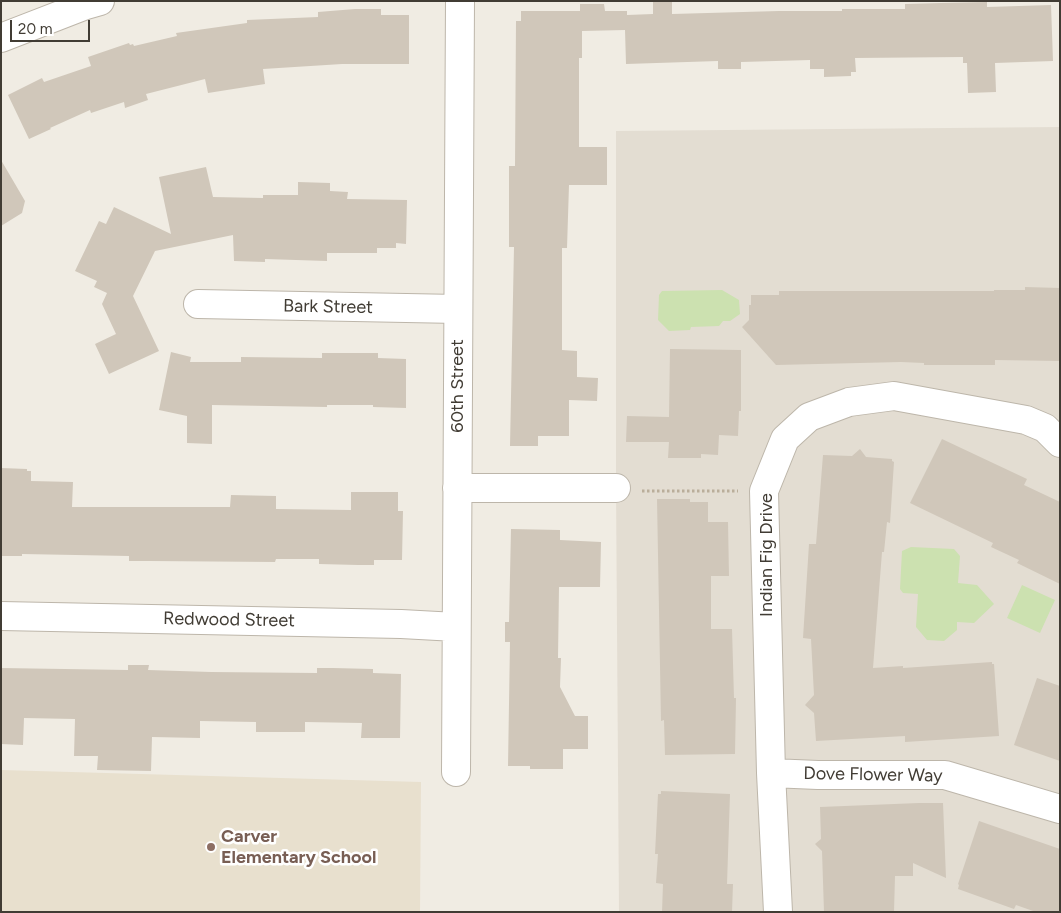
<!DOCTYPE html>
<style>
body{margin:0}
#map{position:relative;width:1061px;height:913px;overflow:hidden;background:#f0ece3;font-family:Figtree,sans-serif}
canvas{display:block}
.frame{position:absolute;inset:0;border:2px solid #413c34;pointer-events:none}
.scale{position:absolute;left:10px;top:20px;width:80px;height:22px;box-sizing:border-box;border:2px solid #413c34;border-top:0;padding-left:6px;font-size:15px;line-height:18px;white-space:nowrap;color:#413c34;-webkit-text-stroke:4px #fff;paint-order:stroke}
</style>
<div id="map">
<canvas width="1061" height="913"></canvas>
<div class="frame"></div>
<div class="scale">20 m</div>
</div>
<script>
const ctx = document.querySelector('canvas').getContext('2d');
ctx.lineJoin = 'round';
function fill(path, color) { ctx.fillStyle = color; ctx.fill(path, 'evenodd'); }
function stroke(path, color, width, dash) { ctx.strokeStyle = color; ctx.lineWidth = width; ctx.lineCap = dash ? 'butt' : 'round'; ctx.setLineDash(dash || []); ctx.stroke(path); }
function drawText(font, color, halo, rows, align = 'center') {
  ctx.font = font + ' Figtree,sans-serif'; ctx.lineWidth = 5; ctx.setLineDash([]); ctx.textBaseline = 'middle'; ctx.strokeStyle = halo; ctx.fillStyle = color; for (const [text, x, y, turn = 0] of rows) {
    ctx.save(); ctx.translate(x, y); ctx.rotate((+turn || 0) * Math.PI / 180); ctx.textAlign = isNaN(turn) ? turn : align; if (halo) ctx.strokeText(text, 0, 0); ctx.fillText(text, 0, 0); ctx.restore();
  }
}
fill(new Path2D(`
 M 1060,127 L 1060,912 L 619,912 L 616,487 L 616,131 Z`), '#e3ddd2');
fill(new Path2D(`
 M 1,770 L 421,782 L 420,912 L 1,912 Z`), '#e8e0ce');
fill(new Path2D(`
 M 722,290 L 739,300 L 740,314 L 730,321 L 723,321 L 719,326 L 691,327 L 690,330 L 669,331 L 658,320 L 659,295 L 662,291 Z
 M 911,547 L 954,549 L 960,556 L 958,583 L 977,585 L 994,604 L 974,623 L 957,622 L 957,630 L 944,641 L 927,640 L 916,627 L 918,594 L 903,593 L 900,589 L 902,551 Z
 M 1022,585 L 1055,600 L 1040,633 L 1007,618 Z`), '#cce1b0');
fill(new Path2D(`
 M 653,1 L 672,1 L 672,14 L 779,11 L 842,11 L 842,9 L 905,9 L 905,4 L 941,3 L 987,2 L 987,7 L 1051,5 L 1053,61 L 995,63 L 996,92 L 968,93 L 967,63 L 963,63 L 963,57 L 855,58 L 856,72 L 851,72 L 851,76 L 824,77 L 824,69 L 810,69 L 810,60 L 741,62 L 741,69 L 718,69 L 718,61 L 626,64 L 625,30 L 582,31 L 582,58 L 579,58 L 579,147 L 607,147 L 607,185 L 569,185 L 567,248 L 562,248 L 562,350 L 577,351 L 577,377 L 598,378 L 597,401 L 569,400 L 569,436 L 538,436 L 538,446 L 510,446 L 514,247 L 509,247 L 509,166 L 515,166 L 516,21 L 521,21 L 521,11 L 580,11 L 580,4 L 604,4 L 605,11 L 627,11 L 627,15 L 653,14 Z
 M 355,9 L 381,9 L 381,15 L 409,15 L 409,64 L 342,64 L 263,69 L 265,84 L 208,93 L 205,79 L 146,94 L 148,100 L 125,108 L 124,102 L 91,113 L 90,110 L 50,128 L 51,129 L 29,139 L 8,95 L 42,78 L 44,82 L 91,66 L 88,57 L 129,43 L 130,45 L 133,44 L 134,46 L 177,36 L 176,33 L 247,23 L 247,20 L 318,17 L 318,12 Z
 M 1,160 L 25,201 L 22,213 L 1,226 Z
 M 206,167 L 213,197 L 263,198 L 263,195 L 298,195 L 298,182 L 330,183 L 330,191 L 348,192 L 347,199 L 407,200 L 406,244 L 396,243 L 396,248 L 377,248 L 377,253 L 327,253 L 327,261 L 265,259 L 265,262 L 234,261 L 233,235 L 155,251 L 133,296 L 159,351 L 109,374 L 95,344 L 116,334 L 102,304 L 107,293 L 94,287 L 97,281 L 75,271 L 99,221 L 106,224 L 114,207 L 171,234 L 159,177 Z
 M 1025,287 L 1060,288 L 1060,361 L 995,360 L 995,365 L 924,365 L 924,363 L 901,362 L 776,365 L 742,327 L 749,320 L 749,305 L 751,305 L 751,295 L 779,295 L 779,291 L 994,291 L 994,290 L 1025,290 Z
 M 670,349 L 741,350 L 741,411 L 739,411 L 738,436 L 719,435 L 718,455 L 701,454 L 701,458 L 668,458 L 669,442 L 626,442 L 627,416 L 669,417 Z
 M 171,352 L 191,357 L 190,362 L 241,362 L 241,357 L 322,358 L 322,353 L 378,353 L 378,358 L 406,359 L 406,408 L 373,407 L 373,405 L 327,405 L 327,407 L 212,405 L 212,444 L 187,443 L 187,416 L 159,410 Z
 M 942,439 L 1027,479 L 1024,485 L 1060,502 L 1060,584 L 1017,563 L 1019,560 L 991,547 L 993,543 L 910,503 Z
 M 860,449 L 866,457 L 892,459 L 892,461 L 894,462 L 890,523 L 887,522 L 884,552 L 882,552 L 873,668 L 903,666 L 903,668 L 992,662 L 992,664 L 994,664 L 999,736 L 905,742 L 905,736 L 816,741 L 814,713 L 805,705 L 814,695 L 811,639 L 803,638 L 809,544 L 816,544 L 823,455 L 852,456 Z
 M 1,468 L 27,469 L 27,471 L 31,471 L 31,481 L 73,482 L 72,507 L 230,507 L 231,495 L 276,496 L 276,509 L 351,510 L 351,492 L 398,492 L 398,511 L 403,511 L 402,560 L 374,560 L 374,565 L 358,565 L 319,564 L 319,559 L 276,559 L 275,562 L 150,561 L 129,561 L 129,556 L 22,554 L 22,556 L 1,556 Z
 M 657,499 L 690,499 L 690,502 L 708,502 L 708,522 L 728,522 L 729,576 L 711,576 L 711,629 L 732,629 L 734,698 L 736,698 L 735,754 L 665,755 L 664,720 L 661,721 Z
 M 511,529 L 560,530 L 560,540 L 601,542 L 600,587 L 559,587 L 558,658 L 561,658 L 560,687 L 575,716 L 588,716 L 588,749 L 563,749 L 563,769 L 530,769 L 530,766 L 508,766 L 510,642 L 505,642 L 505,622 L 509,622 Z
 M 128,665 L 149,665 L 148,670 L 211,672 L 317,673 L 317,668 L 333,668 L 373,669 L 373,673 L 401,674 L 400,738 L 361,738 L 362,723 L 305,722 L 305,732 L 256,732 L 256,722 L 200,721 L 200,738 L 152,737 L 151,771 L 97,770 L 98,756 L 74,756 L 75,719 L 24,718 L 23,745 L 1,744 L 1,668 L 128,670 Z
 M 1037,678 L 1060,686 L 1060,761 L 1014,745 Z
 M 661,791 L 730,794 L 727,884 L 733,884 L 732,912 L 662,912 L 663,884 L 656,883 L 658,854 L 655,854 L 658,794 L 661,794 Z
 M 919,803 L 943,803 L 946,878 L 913,863 L 913,876 L 895,876 L 894,912 L 824,912 L 822,851 L 815,844 L 821,839 L 820,807 Z
 M 979,821 L 1060,849 L 1060,912 L 1036,912 L 1016,905 L 1014,909 L 958,889 L 959,885 L 958,884 Z`), '#d0c7ba');
const minor = new Path2D(`
 M 1,38 L 86,5 L 100,1
 M 198,304 L 458,309
 M 457,488 L 616,488
 M 1,616 L 401,624 L 456,627
 M 456,772 L 460,1
 M 771,773 L 818,775 L 945,775 L 1060,809
 M 778,912 L 771,773 L 764,491 L 785,439 L 809,417 L 849,402 L 894,396 L 1026,420 L 1045,428 L 1060,443`);
stroke(minor, '#bdb6aa', 30);
stroke(new Path2D(`
 M 642,491 L 738,491`), '#baae9a', 3, [2.5, 2.5]);
stroke(minor, '#fff', 28);
for (const [x, y, r, color] of [
 [211,847,5,"#8d6e63"]
]) { const dot = new Path2D(); dot.arc(x, y, r, 0, 2 * Math.PI); ctx.fillStyle = color; ctx.fill(dot); stroke(dot, '#fff', 2); }
drawText('18px', '#413c34', '#fff', [
 ["Bark Street",328,307,1],
 ["60th Street",458,386,-90],
 ["Indian Fig Drive",767,555,-90],
 ["Redwood Street",229,620,1],
 ["Dove Flower Way",873,775,1]
]);
drawText('bold 18px', '#785e54', '#fff', [
 ["Carver",221,837],
 ["Elementary School",221,858]
], 'left');
</script>
